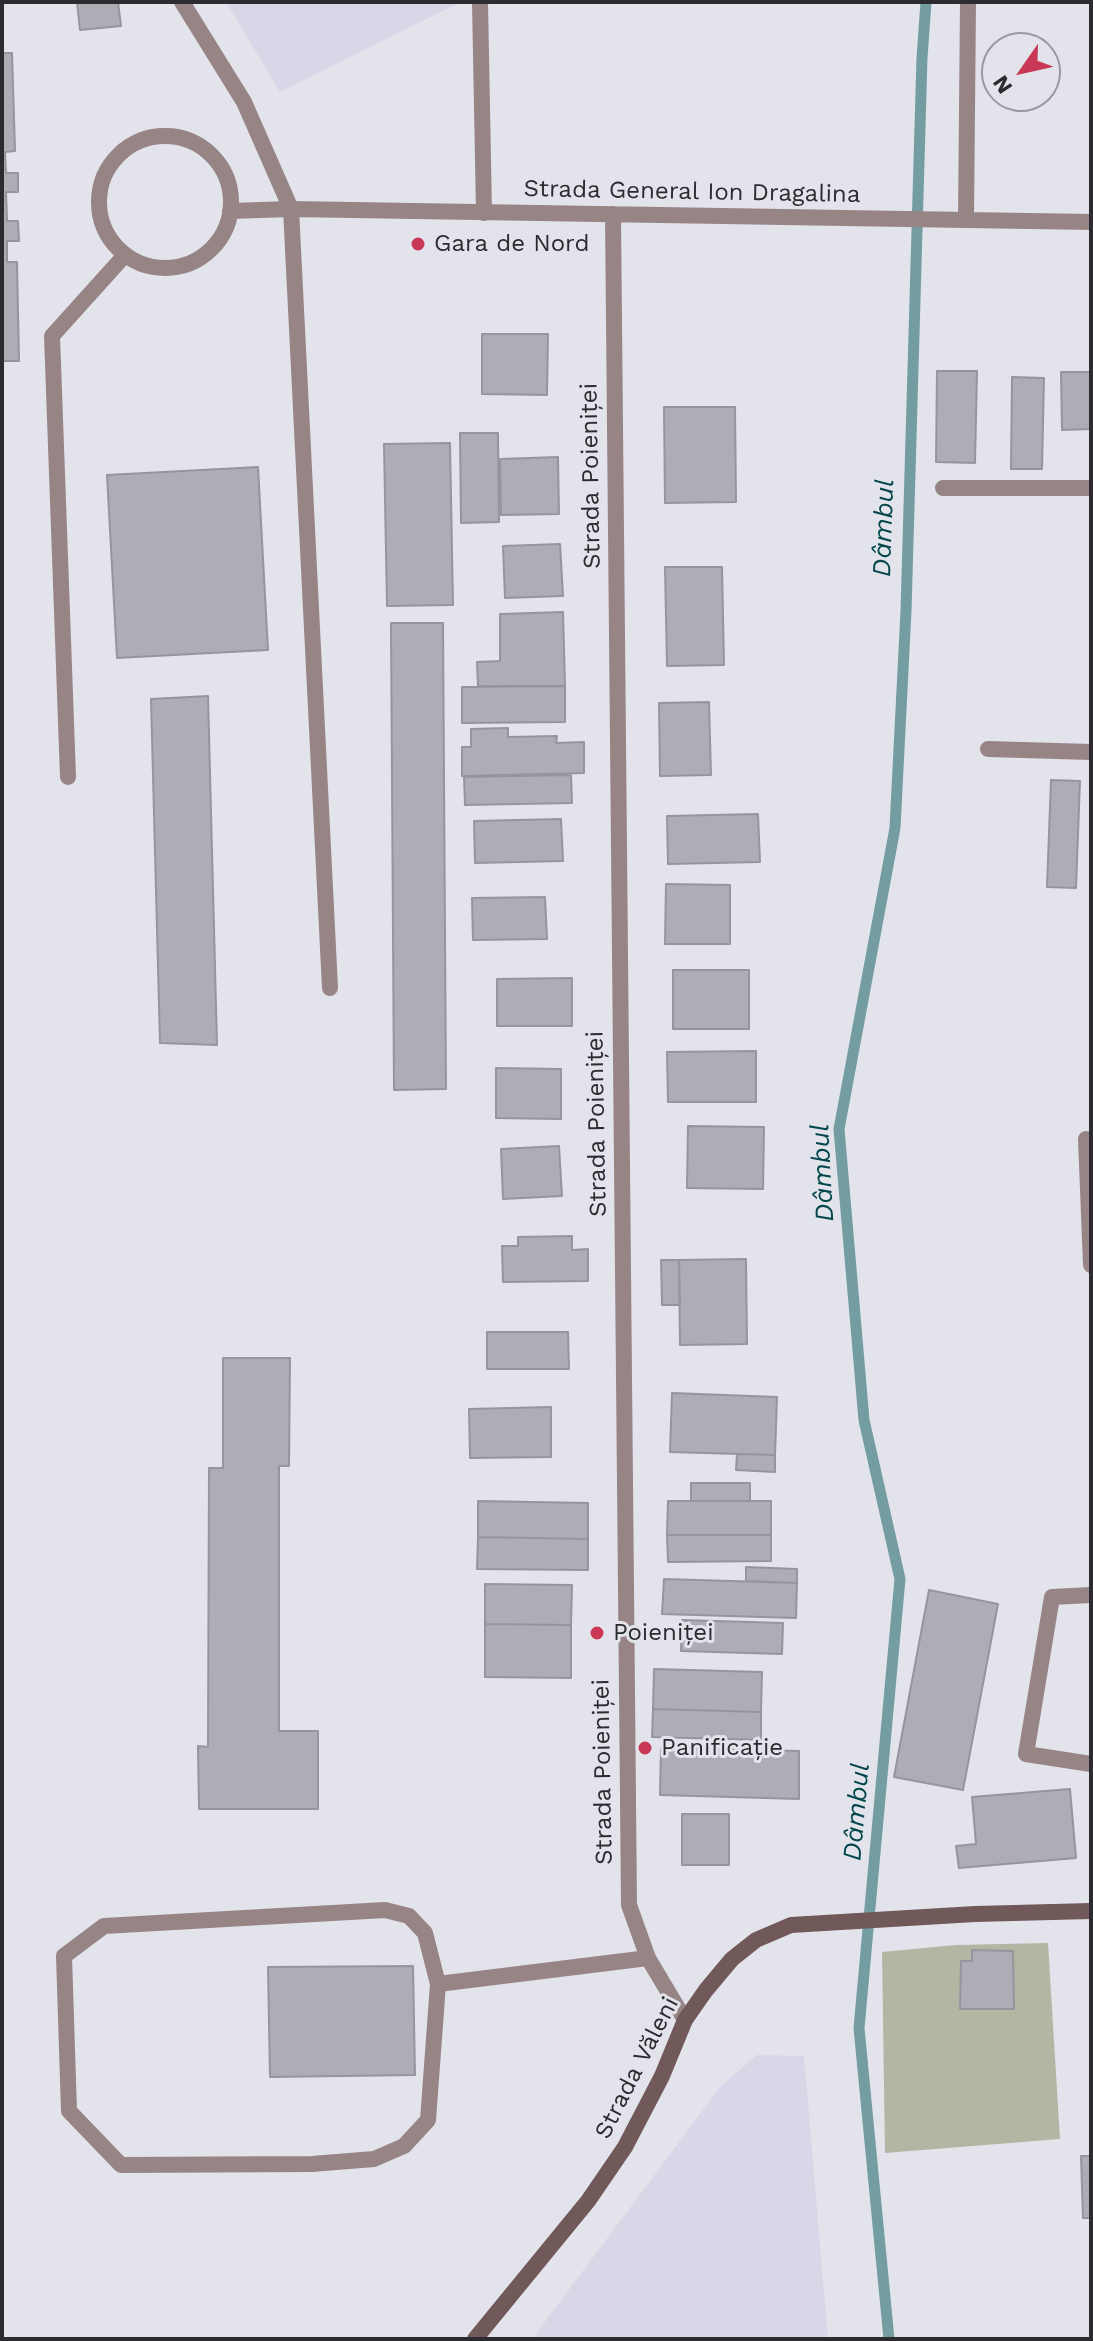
<!DOCTYPE html>
<meta charset="utf-8">
<style>
body{margin:0}
#map{position:relative;width:1093px;height:2341px;overflow:hidden;background:#e3e3ec;font-family:"Work Sans",sans-serif}
canvas{display:block}
.frame{position:absolute;inset:0;border:4px solid #2c2b2f;pointer-events:none}
.north{position:absolute;left:981px;top:32px;width:80px;height:80px;box-sizing:border-box;background:#e3e3ec;border:2px solid #9a99a0;border-radius:50%;rotate:236deg;font-size:22px;font-weight:700;line-height:32px;text-align:center;color:#2c2b2f}
.north::after{content:'';display:block;margin:auto;width:28px;height:36px;background:#c93956;clip-path:polygon(50% 0,100% 100%,50% 72%,0 100%)}
</style>
<div id="map">
<canvas width="1093" height="2341"></canvas>
<div class="frame"></div>
<div class="north">N</div>
</div>
<script>
const ctx = document.querySelector('canvas').getContext('2d');
ctx.lineJoin = 'round';
function fill(path, color) { ctx.fillStyle = color; ctx.fill(path, 'evenodd'); }
function stroke(path, color, width, dash) { ctx.strokeStyle = color; ctx.lineWidth = width; ctx.lineCap = dash ? 'butt' : 'round'; ctx.setLineDash(dash || []); ctx.stroke(path); }
function drawText(font, color, halo, rows, align = 'center') {
  ctx.font = font + ' "Work Sans",sans-serif'; ctx.lineWidth = 6; ctx.setLineDash([]); ctx.textBaseline = 'middle'; ctx.strokeStyle = halo; ctx.fillStyle = color; for (const [text, x, y, turn = 0] of rows) {
    ctx.save(); ctx.translate(x, y); ctx.rotate((+turn || 0) * Math.PI / 180); ctx.textAlign = isNaN(turn) ? turn : align; if (halo) ctx.strokeText(text, 0, 0); ctx.fillText(text, 0, 0); ctx.restore();
  }
}
fill(new Path2D(`
 M 226,2 L 461,2 L 280,92 Z
 M 757,2055 L 804,2056 L 828,2339 L 532,2339 L 721,2086 Z`), '#d8d7e7');
fill(new Path2D(`
 M 1048,1943 L 1060,2139 L 885,2153 L 882,1952 L 956,1945 Z`), '#b1b7a2');
stroke(new Path2D(`
 M 889,2339 L 859,2028 L 900,1579 L 864,1420 L 839,1129 L 895,828 L 906,611 L 922,58 L 926,2`), '#739da1', 11);
const building = new Path2D(`
 M 77,2 L 118,2 L 121,26 L 80,30 Z
 M 2,53 L 12,53 L 15,151 L 5,152 L 6,173 L 18,173 L 18,192 L 6,192 L 7,221 L 18,221 L 19,241 L 7,241 L 7,262 L 17,262 L 19,361 L 2,361 Z
 M 482,334 L 548,334 L 547,395 L 482,394 Z
 M 937,371 L 977,371 L 975,463 L 936,462 Z
 M 1061,372 L 1091,372 L 1091,429 L 1062,430 Z
 M 1012,377 L 1044,378 L 1042,469 L 1011,469 Z
 M 664,407 L 735,407 L 736,502 L 665,503 Z
 M 460,433 L 498,433 L 499,522 L 461,523 Z
 M 450,443 L 453,605 L 387,606 L 384,444 Z
 M 558,457 L 559,514 L 501,515 L 500,459 Z
 M 258,467 L 268,650 L 117,658 L 107,475 Z
 M 560,544 L 563,596 L 505,598 L 503,546 Z
 M 665,567 L 722,567 L 724,665 L 667,666 Z
 M 563,612 L 565,686 L 478,686 L 477,662 L 500,661 L 500,614 Z
 M 391,623 L 443,623 L 446,1089 L 394,1090 Z
 M 565,686 L 565,722 L 462,723 L 462,687 Z
 M 208,696 L 217,1045 L 160,1043 L 151,699 Z
 M 709,702 L 711,775 L 660,776 L 659,703 Z
 M 508,728 L 508,737 L 557,736 L 556,743 L 584,742 L 584,773 L 462,776 L 462,747 L 471,747 L 471,729 Z
 M 571,775 L 572,803 L 465,805 L 464,777 Z
 M 1051,780 L 1080,781 L 1076,888 L 1047,887 Z
 M 758,814 L 760,862 L 668,864 L 667,816 Z
 M 561,819 L 563,861 L 475,863 L 474,821 Z
 M 666,884 L 730,885 L 730,944 L 665,944 Z
 M 545,897 L 547,939 L 473,940 L 472,898 Z
 M 673,970 L 749,970 L 749,1029 L 673,1029 Z
 M 572,978 L 572,1026 L 497,1026 L 497,979 Z
 M 756,1051 L 756,1102 L 668,1102 L 667,1052 Z
 M 496,1068 L 561,1069 L 561,1119 L 496,1118 Z
 M 688,1126 L 764,1127 L 763,1189 L 687,1188 Z
 M 559,1146 L 562,1196 L 503,1199 L 501,1149 Z
 M 572,1236 L 572,1250 L 588,1249 L 588,1281 L 503,1282 L 502,1246 L 518,1246 L 518,1237 Z
 M 746,1259 L 747,1344 L 680,1345 L 679,1260 Z
 M 661,1260 L 679,1260 L 680,1305 L 662,1305 Z
 M 487,1332 L 568,1332 L 569,1369 L 487,1369 Z
 M 223,1358 L 290,1358 L 289,1466 L 279,1466 L 279,1731 L 318,1731 L 318,1809 L 199,1809 L 198,1746 L 208,1747 L 209,1468 L 223,1468 Z
 M 672,1393 L 777,1397 L 775,1455 L 670,1452 Z
 M 551,1407 L 551,1457 L 470,1458 L 469,1409 Z
 M 737,1454 L 775,1455 L 775,1472 L 736,1470 Z
 M 691,1483 L 750,1483 L 750,1501 L 691,1501 Z
 M 478,1501 L 588,1503 L 588,1539 L 478,1537 Z
 M 668,1501 L 771,1501 L 771,1535 L 667,1535 Z
 M 667,1535 L 771,1535 L 771,1561 L 668,1562 Z
 M 478,1537 L 588,1539 L 588,1570 L 477,1569 Z
 M 746,1567 L 797,1569 L 797,1583 L 746,1581 Z
 M 664,1579 L 797,1583 L 796,1618 L 662,1614 Z
 M 485,1584 L 572,1585 L 571,1625 L 485,1624 Z
 M 929,1590 L 998,1604 L 963,1790 L 894,1777 Z
 M 682,1620 L 783,1623 L 782,1654 L 681,1651 Z
 M 485,1624 L 571,1625 L 571,1678 L 485,1677 Z
 M 654,1669 L 762,1672 L 761,1712 L 653,1709 Z
 M 653,1709 L 761,1712 L 761,1740 L 652,1737 Z
 M 661,1748 L 799,1751 L 799,1799 L 660,1795 Z
 M 1070,1789 L 1076,1858 L 959,1868 L 956,1846 L 976,1844 L 972,1797 Z
 M 682,1814 L 729,1814 L 729,1865 L 682,1865 Z
 M 972,1950 L 1013,1951 L 1014,2009 L 960,2009 L 961,1961 L 972,1961 Z
 M 413,1966 L 415,2075 L 270,2077 L 268,1967 Z
 M 1081,2156 L 1091,2156 L 1091,2218 L 1083,2218 Z`);
fill(building, '#adadb5');
stroke(building, '#95959d', 2);
stroke(new Path2D(`
 M 182,2 L 244,102 L 291,209 L 330,988
 M 480,2 L 484,213
 M 68,777 L 52,336 L 125,255
 M 1086,1139 L 1091,1265
 M 1091,1595 L 1052,1597 L 1026,1754 L 1091,1764
 M 385,1910 L 409,1916 L 425,1933 L 438,1984 L 428,2120 L 404,2146 L 374,2159 L 312,2164 L 121,2165 L 69,2111 L 64,1956 L 104,1926 Z
 M 438,1984 L 648,1958`), '#978585', 16);
stroke(new Path2D(`
 M99 202a66 66 0 1 1 132 0a66 66 0 1 1-132 0Z
 M 230,211 L 291,209 L 1091,222
 M 613,214 L 629,1905 L 648,1958 L 685,2020
 M 966,220 L 968,2
 M 943,488 L 1091,488
 M 988,749 L 1091,752`), '#978585', 16);
stroke(new Path2D(`
 M 475,2339 L 588,2201 L 625,2147 L 662,2076 L 685,2020 L 706,1990 L 732,1959 L 756,1940 L 791,1925 L 975,1914 L 1091,1911`), '#715959', 16);
for (const [x, y, r, color] of [
 [418,244,8,"#c93956"],
 [597,1633,8,"#c93956"],
 [645,1748,8,"#c93956"]
]) { const dot = new Path2D(); dot.arc(x, y, r, 0, 2 * Math.PI); ctx.fillStyle = color; ctx.fill(dot); stroke(dot, '#e3e3ec', 3); }
drawText('24px', '#2c2b2f', '#e3e3ec', [
 ["Strada General Ion Dragalina",692,192,1],
 ["Strada Poieniței",591,476,-91],
 ["Strada Poieniței",597,1124,-91],
 ["Strada Poieniței",603,1772,-91],
 ["Strada Văleni",637,2068,-63]
]);
drawText('24px', '#2c2b2f', '#e3e3ec', [
 ["Gara de Nord",434,244],
 ["Poieniței",613,1633],
 ["Panificație",661,1748]
], 'left');
drawText('italic 26px', '#03474c', '#e3e3ec', [
 ["Dâmbul",884,528,-88],
 ["Dâmbul",823,1173,-93],
 ["Dâmbul",857,1812,-85]
]);
</script>
